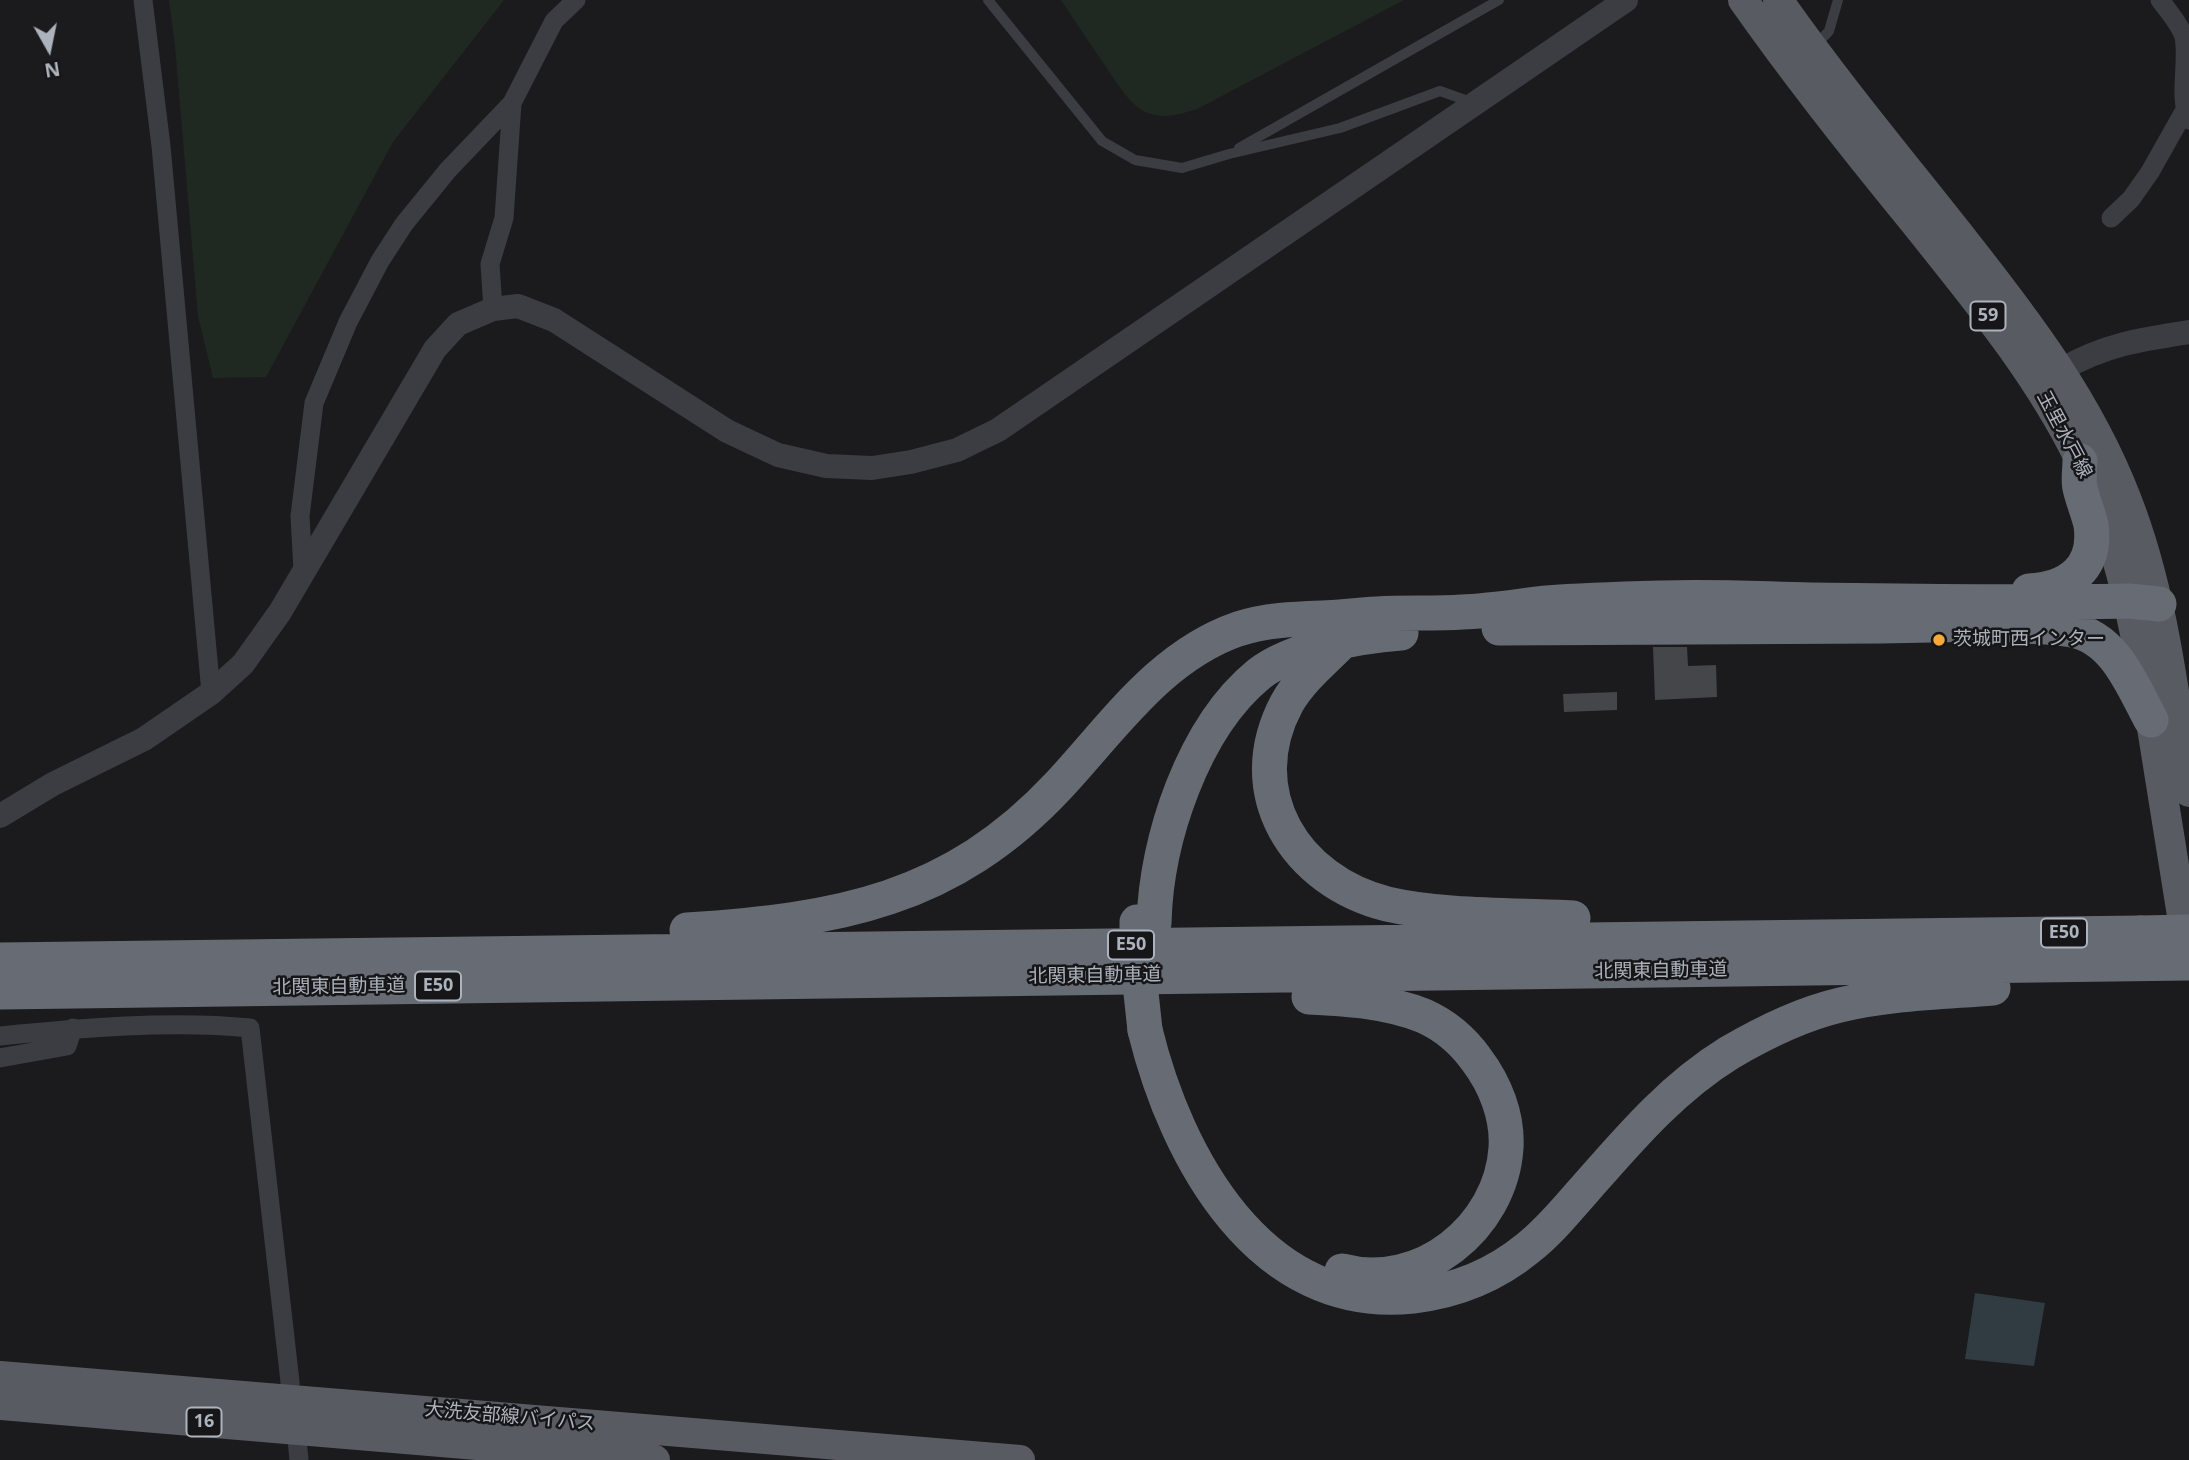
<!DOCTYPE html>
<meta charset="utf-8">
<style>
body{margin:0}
#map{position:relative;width:2189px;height:1460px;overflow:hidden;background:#1b1b1d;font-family:"Open Sans",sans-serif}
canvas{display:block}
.north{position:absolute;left:14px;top:14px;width:70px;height:70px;-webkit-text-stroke:5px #161618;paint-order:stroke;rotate:171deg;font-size:19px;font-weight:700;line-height:28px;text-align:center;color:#adb3bd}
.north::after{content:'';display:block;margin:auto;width:24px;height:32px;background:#adb3bd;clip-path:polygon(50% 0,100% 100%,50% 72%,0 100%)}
</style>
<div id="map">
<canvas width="2189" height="1460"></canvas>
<div class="north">N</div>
</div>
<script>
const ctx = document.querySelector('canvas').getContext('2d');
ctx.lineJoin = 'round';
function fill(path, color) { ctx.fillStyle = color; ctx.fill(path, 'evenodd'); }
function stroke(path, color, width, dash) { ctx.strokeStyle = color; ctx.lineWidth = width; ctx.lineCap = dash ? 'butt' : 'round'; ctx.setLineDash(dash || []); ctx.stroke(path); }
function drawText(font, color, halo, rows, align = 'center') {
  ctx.font = font + ' "Open Sans","Noto Sans JP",sans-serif'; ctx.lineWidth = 5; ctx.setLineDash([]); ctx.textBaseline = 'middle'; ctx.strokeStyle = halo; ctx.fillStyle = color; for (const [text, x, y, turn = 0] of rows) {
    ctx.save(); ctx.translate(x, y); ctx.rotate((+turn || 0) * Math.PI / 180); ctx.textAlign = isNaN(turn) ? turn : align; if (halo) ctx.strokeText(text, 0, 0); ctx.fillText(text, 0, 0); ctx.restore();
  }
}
fill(new Path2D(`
 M 169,0 L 504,0 L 393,142 L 266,377 L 213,378 L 198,316 L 175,46 Z
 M 1061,0 L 1404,0 L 1199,108 C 1144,129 1132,106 1104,64 C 1089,42 1075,21 1061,0 Z`), '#202921');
fill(new Path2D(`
 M 1975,1293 L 2045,1303 L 2034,1366 L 1965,1359 Z`), '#303c42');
fill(new Path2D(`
 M 1653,647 L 1687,647 L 1688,666 L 1716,665 L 1717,697 L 1655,700 Z
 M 1617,692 L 1617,710 L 1564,712 L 1563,694 Z`), '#45464a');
stroke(new Path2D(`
 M 988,0 L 1102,141 L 1135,160 L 1182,168 L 1229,154 L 1340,128 L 1440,91 L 1471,102
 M 1816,45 L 1829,31 L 1838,0
 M 1239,148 L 1499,0`), '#3c3d43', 10);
stroke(new Path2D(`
 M 143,0 L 161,146 L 211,693
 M 2160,0 C 2168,11 2180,24 2184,37 C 2189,63 2178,95 2189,120
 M 2111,218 L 2131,199 L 2150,172 L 2185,110
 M 493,309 L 490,264 L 504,218 L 512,103 L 554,21 L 576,0
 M 303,570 L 300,516 L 314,403 L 348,322 L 380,261 L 404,224 L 448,170 L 512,103
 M 0,1036 C 80,1028 171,1020 250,1028 L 290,1382 L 290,1399
 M 0,1058 L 67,1046 L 73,1028
 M 296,1429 L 299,1460`), '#3c3d43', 19);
stroke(new Path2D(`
 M 2061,370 C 2103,345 2142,339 2189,332
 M 0,816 L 53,784 L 144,739 L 211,693 L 243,664 L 280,612 L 435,349 L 458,324 L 493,309 L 518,306 L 554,320 L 727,431 L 778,455 L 826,466 L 872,468 L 911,462 L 957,450 L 998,430 L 1626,0`), '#3c3d43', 24);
stroke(new Path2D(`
 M 1743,0 C 1797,77 1855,150 1915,223 C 1974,297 2037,372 2079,458 C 2122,547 2137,638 2153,734 C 2165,807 2177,880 2188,953
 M 1778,0 C 1837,84 1903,163 1966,243 C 2029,323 2089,402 2126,498 C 2163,592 2174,693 2189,792
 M 0,1376 L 1020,1460
 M 0,1405 L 655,1460`), '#585b62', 30);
stroke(new Path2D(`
 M 2029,591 C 2069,589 2097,568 2091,525 C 2088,512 2083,501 2080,488 C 2078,480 2080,469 2080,461
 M 2012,625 C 2032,627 2053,626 2072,630 C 2115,638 2132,685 2151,720
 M 1499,628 L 1881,626 L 2034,623
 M 1340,644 C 1322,662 1300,680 1287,703 C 1239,792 1295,881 1387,904 C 1443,917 1515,915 1573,918
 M 1154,923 C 1156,840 1193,728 1259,674 C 1292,648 1360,636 1401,633
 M 687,930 C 837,920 951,901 1059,785 C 1113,727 1160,656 1238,629 C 1266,620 1294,619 1322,618 C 1340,617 1358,615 1377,614 C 1405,612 1434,614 1462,612 C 1490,611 1519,606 1547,603 C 1585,600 1625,599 1663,598 C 1712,596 1762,599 1811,600 C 1917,601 2023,603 2129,601 L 2159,604
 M 0,960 L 2140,933
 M 0,992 L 2189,963
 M 1309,997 C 1348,999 1387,1001 1424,1016 C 1444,1025 1463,1041 1476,1059 C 1495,1084 1508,1116 1506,1148 C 1501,1227 1421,1292 1342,1271
 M 1145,1030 C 1176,1157 1260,1313 1413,1296 C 1456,1291 1494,1276 1528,1248 C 1550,1231 1567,1209 1585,1189 C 1629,1139 1672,1088 1729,1053 C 1763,1033 1802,1014 1840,1005 C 1890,993 1942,992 1993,988`), '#676c74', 35);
stroke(new Path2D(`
 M 1137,922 L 1137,956 L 1145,1030
 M 2140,933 L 2189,932`), '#676c74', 35);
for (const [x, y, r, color] of [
 [1939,640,7,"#f8a739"]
]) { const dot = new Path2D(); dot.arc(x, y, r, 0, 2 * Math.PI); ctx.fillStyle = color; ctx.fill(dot); stroke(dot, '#161618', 2.5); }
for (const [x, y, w] of [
 [1988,316,35],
 [2064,933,46],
 [1131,945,46],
 [438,986,46],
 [204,1422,35]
]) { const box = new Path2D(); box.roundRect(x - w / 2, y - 14.5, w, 29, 5); ctx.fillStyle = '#161618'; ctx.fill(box); stroke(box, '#adb3bd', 2); }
drawText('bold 18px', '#adb3bd', null, [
 ["59",1988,316],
 ["E50",2064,933],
 ["E50",1131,945],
 ["E50",438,986],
 ["16",204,1422]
]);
drawText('19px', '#adb3bd', '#161618', [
 ["玉里水戸線",2064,435,62],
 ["北関東自動車道",1661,971,-1],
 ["北関東自動車道",1095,976,-1],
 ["北関東自動車道",339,987,-1],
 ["大洗友部線バイパス",510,1417,5]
]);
drawText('19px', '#adb3bd', '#161618', [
 ["茨城町西インター",1953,640]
], 'left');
</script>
